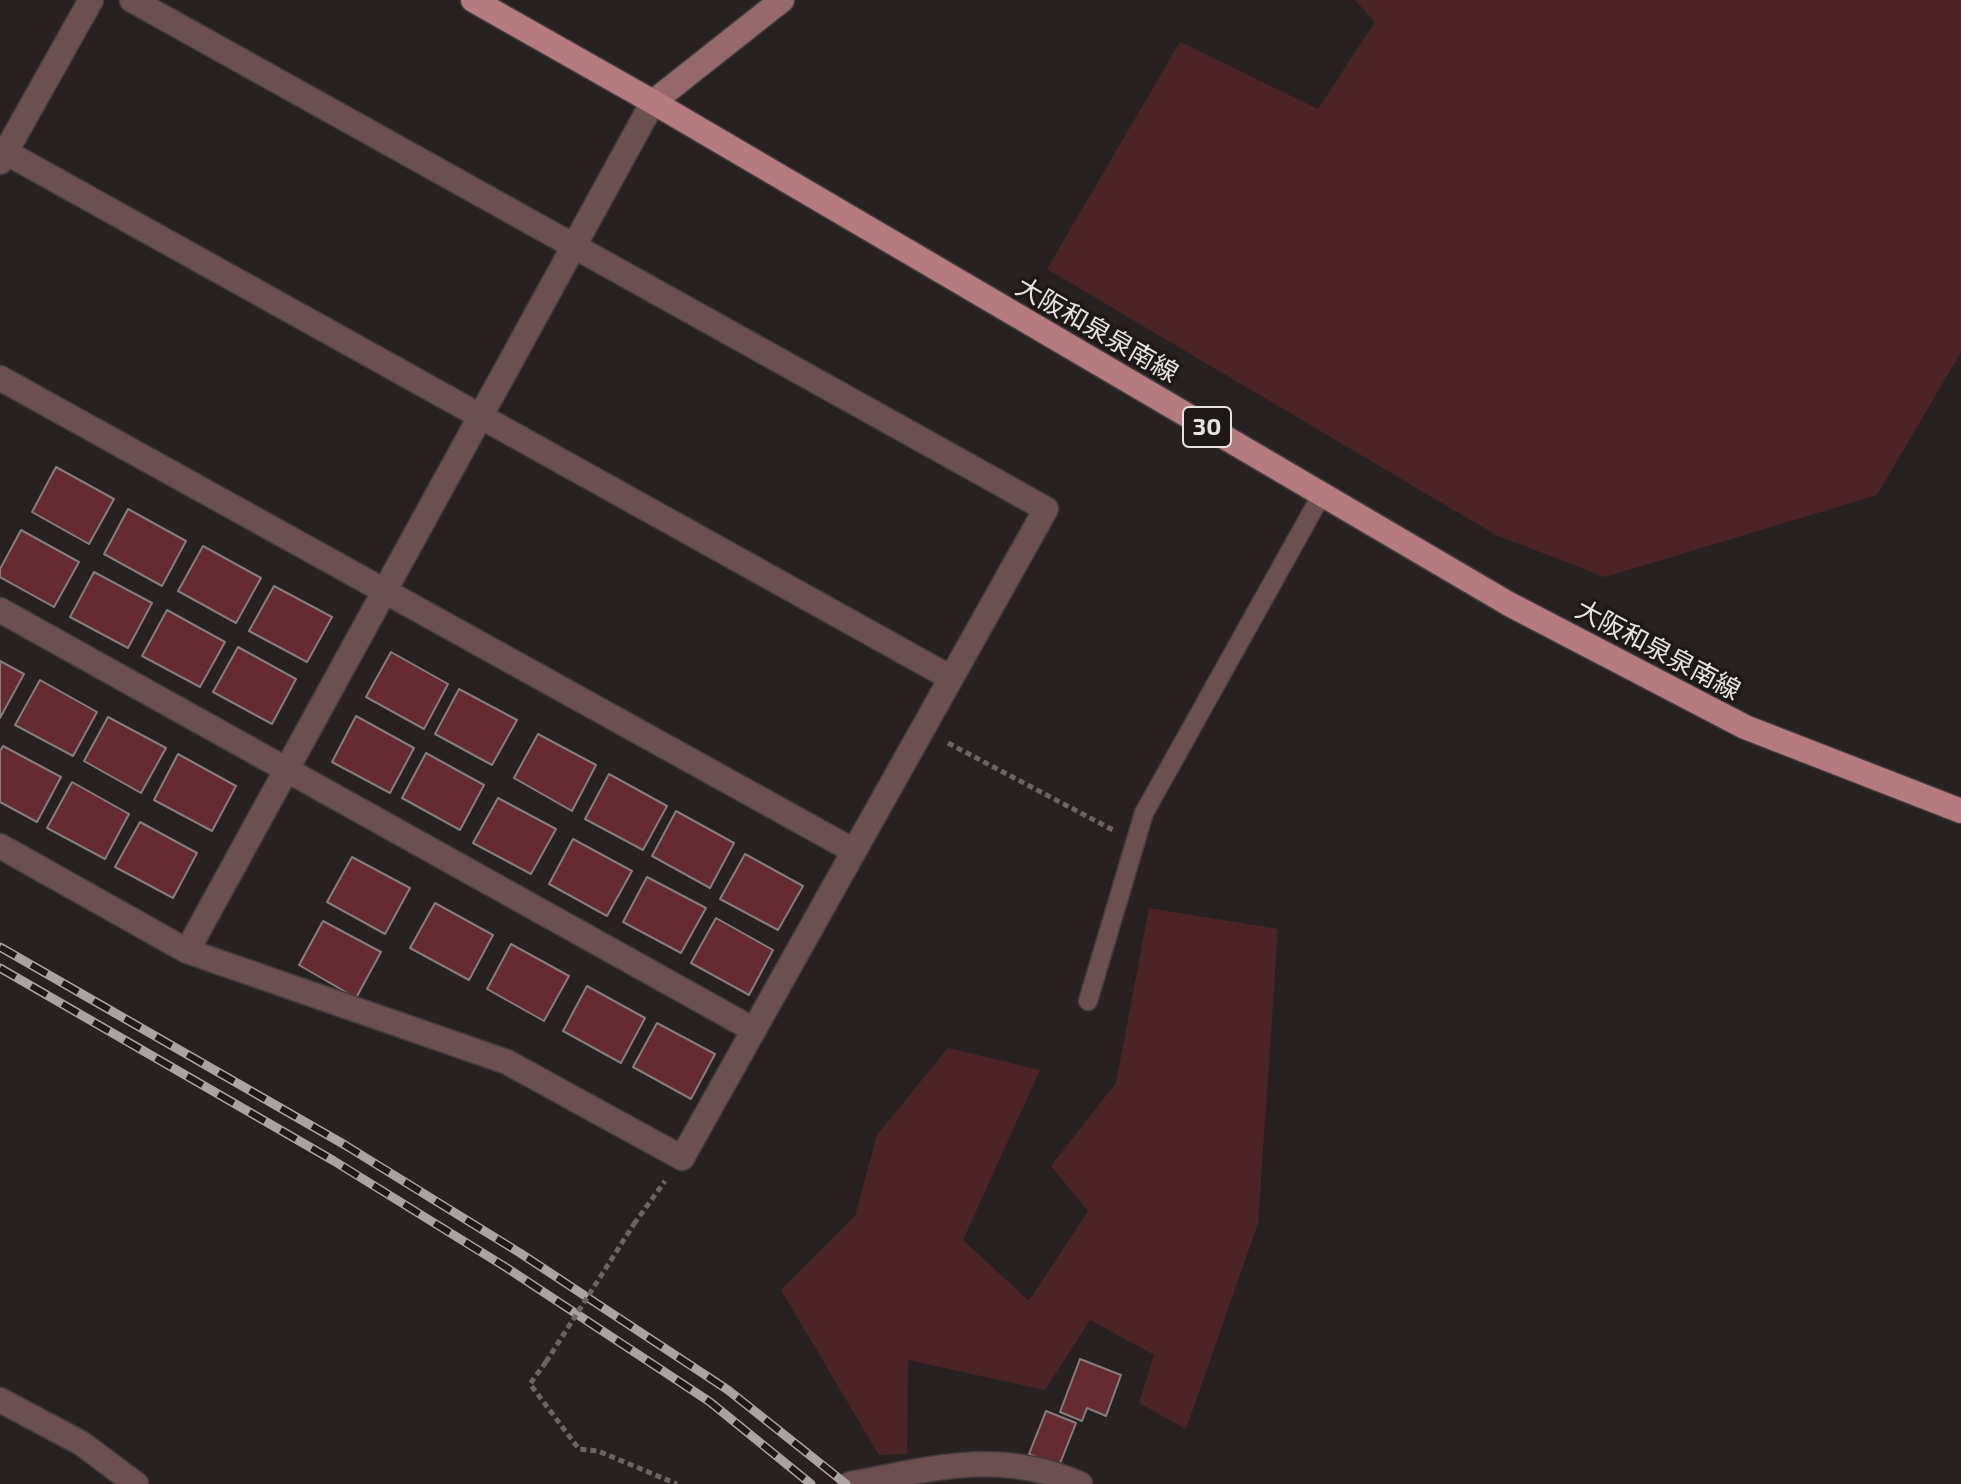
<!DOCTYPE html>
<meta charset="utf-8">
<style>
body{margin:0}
canvas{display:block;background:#282121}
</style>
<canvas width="1961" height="1484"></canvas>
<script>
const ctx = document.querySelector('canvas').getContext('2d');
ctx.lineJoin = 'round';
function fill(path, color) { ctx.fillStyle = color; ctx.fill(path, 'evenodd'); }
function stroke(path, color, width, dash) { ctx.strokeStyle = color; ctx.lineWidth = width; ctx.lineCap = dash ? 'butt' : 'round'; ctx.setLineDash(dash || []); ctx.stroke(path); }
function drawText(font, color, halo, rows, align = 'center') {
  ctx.font = font + ' "Exo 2","Noto Sans JP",sans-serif'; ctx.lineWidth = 7; ctx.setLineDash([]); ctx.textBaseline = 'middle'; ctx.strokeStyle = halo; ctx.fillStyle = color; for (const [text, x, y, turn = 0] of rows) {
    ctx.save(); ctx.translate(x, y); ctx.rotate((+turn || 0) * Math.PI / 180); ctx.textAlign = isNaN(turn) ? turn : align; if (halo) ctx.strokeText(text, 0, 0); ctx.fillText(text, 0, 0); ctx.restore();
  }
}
fill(new Path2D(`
 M 1355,0 L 1961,0 L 1961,352 L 1877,495 L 1605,577 L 1496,535 L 1047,269 L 1180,42 L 1318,109 L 1375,22 Z
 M 1149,908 L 1278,929 L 1258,1223 L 1186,1429 L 1139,1403 L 1154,1355 L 1090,1320 L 1045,1390 L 908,1360 L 907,1454 L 879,1455 L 781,1290 L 855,1216 L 877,1135 L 948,1048 L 1040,1070 L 963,1240 L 1029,1301 L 1088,1211 L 1051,1166 L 1116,1083 Z`), '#4c2428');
const building = new Path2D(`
 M 56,467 L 114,499 L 89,544 L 32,512 Z
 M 128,509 L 186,541 L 162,586 L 104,554 Z
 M 21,530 L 79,562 L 54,607 L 0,577 L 0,569 Z
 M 203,546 L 261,578 L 236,623 L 178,591 Z
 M 94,572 L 152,603 L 128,648 L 70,617 Z
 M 274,586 L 332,617 L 307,662 L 249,631 Z
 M 167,610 L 225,642 L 200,687 L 142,656 Z
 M 238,647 L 296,679 L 272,724 L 213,692 Z
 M 391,652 L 448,684 L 424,729 L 366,697 Z
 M 0,661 L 24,674 L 0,718 Z
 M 40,680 L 97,712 L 73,756 L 15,725 Z
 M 459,689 L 517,720 L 492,765 L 435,734 Z
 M 356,716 L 414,748 L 390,793 L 332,762 Z
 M 108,717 L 166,748 L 141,793 L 84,761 Z
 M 538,734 L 596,765 L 572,811 L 514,778 Z
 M 3,746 L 61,777 L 37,822 L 0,802 L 0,751 Z
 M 426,753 L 484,785 L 460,830 L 402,798 Z
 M 178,754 L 236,786 L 212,831 L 154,800 Z
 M 609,774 L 667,806 L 643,850 L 585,819 Z
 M 72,782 L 129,814 L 105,859 L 47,828 Z
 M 498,798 L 556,829 L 531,874 L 473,843 Z
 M 676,811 L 734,843 L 710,888 L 652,856 Z
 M 140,822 L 197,853 L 173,898 L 115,867 Z
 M 573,839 L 632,871 L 607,916 L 549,884 Z
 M 745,854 L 803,886 L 778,930 L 720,899 Z
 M 352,857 L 410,888 L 385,934 L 327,902 Z
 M 647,877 L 706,908 L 681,953 L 623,922 Z
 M 435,903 L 493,935 L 469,980 L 410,948 Z
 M 716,918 L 773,950 L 749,995 L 691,963 Z
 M 323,921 L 381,952 L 356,998 L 299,965 Z
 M 511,944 L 569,976 L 544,1021 L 487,989 Z
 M 587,986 L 645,1018 L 621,1063 L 563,1031 Z
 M 657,1023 L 715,1054 L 691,1099 L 633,1067 Z
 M 1080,1359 L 1121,1375 L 1106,1416 L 1087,1408 L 1082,1421 L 1060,1412 Z
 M 1046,1411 L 1076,1423 L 1059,1466 L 1029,1454 Z`);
fill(building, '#662a32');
stroke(building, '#857d7d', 2);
const lane = new Path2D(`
 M 1088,1001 L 1144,813 L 1322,494`);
const street = new Path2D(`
 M 0,149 L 951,678
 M 0,162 L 91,0
 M 0,378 L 854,851
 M 0,610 L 754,1030
 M 0,846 L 187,951 L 507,1062 L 682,1158 L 1046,509 L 132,0
 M 187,951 L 653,102
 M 0,1400 L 81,1443 L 136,1484
 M 850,1484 C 932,1469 999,1448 1080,1484`);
const secondary = new Path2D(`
 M 653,102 L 782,0`);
const primary = new Path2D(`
 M 473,0 L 653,102 L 1509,604 L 1745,727 L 1961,811`);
stroke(lane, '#433c3c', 21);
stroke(street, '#433c3c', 27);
stroke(secondary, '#433c3c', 27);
stroke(primary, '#433c3c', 27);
stroke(new Path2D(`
 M 948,743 L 1113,830
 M 634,1224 L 665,1181
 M 546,1362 L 530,1384 L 579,1449 L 598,1451 L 677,1484`), '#6a6464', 5, [6, 4]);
stroke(lane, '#6c4f51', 18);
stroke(street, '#6c4f51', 24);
stroke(secondary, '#95686b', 24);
stroke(primary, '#b57b7f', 24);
const rail = new Path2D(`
 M 0,947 L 345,1145 L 520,1253 L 728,1390 L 846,1484
 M 0,968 L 334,1161 L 507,1268 L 710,1402 L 811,1484`);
stroke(rail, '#a9a3a3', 9);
stroke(rail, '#1e1818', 6, [18]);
stroke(new Path2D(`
 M 546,1362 L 634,1224`), '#6a6464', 5, [6, 4]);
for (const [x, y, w] of [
 [1207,427,48]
]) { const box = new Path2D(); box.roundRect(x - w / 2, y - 20, w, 40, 6); ctx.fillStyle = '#1e1818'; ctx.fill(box); stroke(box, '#e7e2e2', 2); }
drawText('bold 24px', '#e7e2e2', null, [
 ["30",1207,427]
]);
drawText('26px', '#e7e2e2', '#1e1818', [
 ["大阪和泉泉南線",1097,330,30],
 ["大阪和泉泉南線",1658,650,28]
]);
</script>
